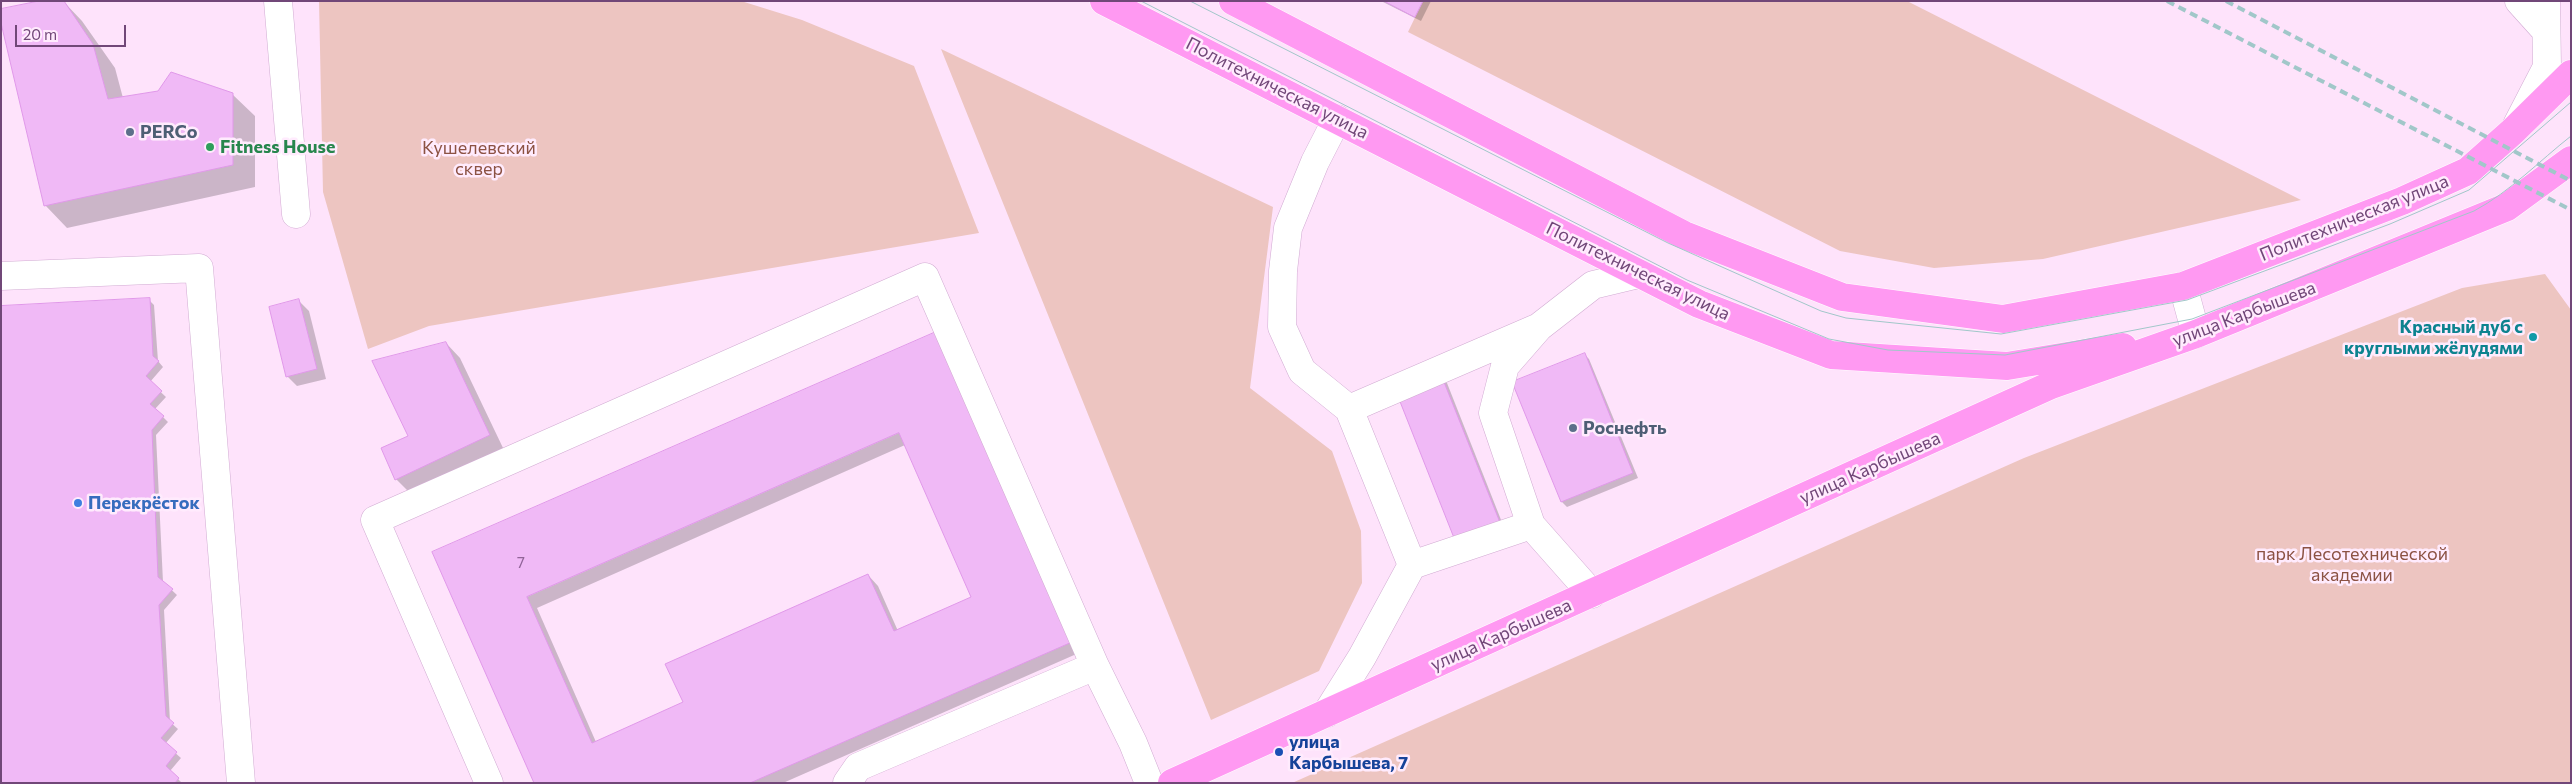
<!DOCTYPE html>
<meta charset="utf-8">
<style>
body{margin:0}
#map{position:relative;width:2572px;height:784px;overflow:hidden;background:#fee3fb;font-family:Commissioner,sans-serif}
canvas{display:block}
.frame{position:absolute;inset:0;border:2px solid #714778;pointer-events:none}
.scale{position:absolute;left:15px;top:25px;width:111px;height:22px;box-sizing:border-box;border:2px solid #714778;border-top:0;padding-left:6px;font-size:15px;line-height:18px;white-space:nowrap;color:#714778;-webkit-text-stroke:4px #ffebfd;paint-order:stroke}
</style>
<div id="map">
<canvas width="2572" height="784"></canvas>
<div class="frame"></div>
<div class="scale">20 m</div>
</div>
<script>
const ctx = document.querySelector('canvas').getContext('2d');
ctx.lineJoin = 'round';
function fill(path, color) { ctx.fillStyle = color; ctx.fill(path, 'evenodd'); }
function stroke(path, color, width, dash) { ctx.strokeStyle = color; ctx.lineWidth = width; ctx.lineCap = dash ? 'butt' : 'round'; ctx.setLineDash(dash || []); ctx.stroke(path); }
function drawText(font, color, halo, rows, align = 'center') {
  ctx.font = font + ' Commissioner,sans-serif'; ctx.lineWidth = 5; ctx.setLineDash([]); ctx.textBaseline = 'middle'; ctx.strokeStyle = halo; ctx.fillStyle = color; for (const [text, x, y, turn = 0] of rows) {
    ctx.save(); ctx.translate(x, y); ctx.rotate((+turn || 0) * Math.PI / 180); ctx.textAlign = isNaN(turn) ? turn : align; if (halo) ctx.strokeText(text, 0, 0); ctx.fillText(text, 0, 0); ctx.restore();
  }
}
fill(new Path2D(`
 M 319,1 L 741,1 L 802,20 L 914,66 L 979,233 L 429,326 L 368,349 L 323,192 Z
 M 1423,1 L 1907,1 L 2301,200 L 2043,259 L 1934,268 L 1840,251 L 1408,32 Z
 M 941,49 L 1273,207 L 1250,388 L 1332,451 L 1361,531 L 1362,583 L 1319,671 L 1211,720 Z
 M 2545,274 L 2571,310 L 2571,783 L 1292,783 L 2024,458 L 2462,288 Z`), '#edc5c1');
fill(new Path2D(`
 M 63,1 L 82,21 L 115,68 L 123,98 L 232,94 L 255,116 L 255,187 L 67,228 L 45,205 Z
 M 1381,1 L 1431,1 L 1421,21 Z
 M 149,300 L 154,305 L 158,361 L 163,367 L 150,382 L 166,397 L 155,409 L 168,422 L 156,435 L 163,582 L 177,595 L 164,610 L 170,722 L 178,729 L 165,744 L 181,758 L 170,771 L 182,783 L 1,783 Z
 M 299,301 L 309,311 L 326,379 L 297,386 L 287,376 Z
 M 446,343 L 460,358 L 504,450 L 411,494 L 396,479 Z
 M 946,344 L 1081,652 L 783,783 L 535,783 L 434,553 ZM 905,445 L 973,598 L 898,631 L 878,586 L 868,575 L 684,703 L 596,742 L 537,608 Z
 M 1584,354 L 1589,359 L 1638,478 L 1567,507 L 1562,502 L 1514,383 Z
 M 1442,378 L 1447,383 L 1507,535 L 1465,552 Z`), '#0003');
const building = new Path2D(`
 M 39,1 L 64,1 L 93,44 L 108,99 L 158,91 L 171,72 L 233,93 L 233,165 L 44,206 L 1,23 L 1,9 Z
 M 1384,1 L 1423,1 L 1415,17 Z
 M 150,298 L 153,356 L 159,361 L 146,376 L 162,391 L 150,404 L 164,416 L 152,430 L 158,577 L 173,589 L 159,605 L 166,716 L 174,723 L 161,738 L 177,752 L 166,766 L 179,778 L 175,783 L 1,783 L 1,306 Z
 M 299,299 L 317,369 L 286,377 L 269,307 Z
 M 936,332 L 1072,642 L 750,783 L 534,783 L 432,552 ZM 899,433 L 971,597 L 894,631 L 868,574 L 665,664 L 683,702 L 592,743 L 527,597 Z
 M 446,342 L 490,435 L 395,480 L 381,448 L 408,436 L 372,361 Z
 M 1585,353 L 1633,473 L 1561,502 L 1512,382 Z
 M 1442,377 L 1503,530 L 1458,548 L 1397,394 Z`);
fill(building, '#f0b9f6');
stroke(building, '#e098e9', 1);
const minor = new Path2D(`
 M 278,1 L 296,214
 M 2519,1 L 2546,31
 M 1337,119 L 1315,162 L 1288,228 L 1283,271 L 1282,327 L 1302,371 L 1349,409
 M 2517,125 L 2547,67 L 2546,1
 M 1,276 L 199,268 L 241,783
 M 2183,286 L 2196,334
 M 1412,565 L 1531,525
 M 1592,594 L 1531,525 L 1493,413 L 1505,366 L 1539,327 L 1593,285 L 1639,274
 M 1327,713 L 1362,657 L 1412,565 L 1349,409 L 1539,327
 M 489,783 L 375,520 L 925,277 L 1095,666
 M 847,783 L 858,767 L 1095,666 L 1133,743 L 1149,783`);
const major = new Path2D(`
 M 1104,1 L 1699,304 L 1831,355 L 2007,366 L 2123,347
 M 1233,1 L 1684,235 L 1842,297 L 2003,319 L 2183,286 L 2402,201 L 2468,171 L 2513,131 L 2571,74
 M 1172,783 L 2051,385 L 2196,334 L 2507,207 L 2571,160`);
stroke(minor, '#d1abd2', 29);
stroke(major, '#fff', 29);
stroke(minor, '#fff', 28);
stroke(major, '#ff99f2', 28);
stroke(new Path2D(`
 M 1141,1 L 1687,280 L 1829,339 L 1888,350 L 2005,355 L 2192,319 L 2474,211 C 2511,191 2538,162 2571,136
 M 1190,1 L 1668,243 L 1821,311 L 1846,318 L 2001,334 L 2187,300 L 2390,224 L 2469,190 L 2571,102`), '#a1c7c9', 1);
stroke(new Path2D(`
 M 2167,1 L 2571,210
 M 2226,1 L 2571,181`), '#a1c7c9', 4, [8, 5]);
for (const [x, y, r, color] of [
 [130,132,5,"#5c6f8a"],
 [210,147,5,"#2e9e5b"],
 [2533,337,5,"#0f9aa8"],
 [1573,428,5,"#5c6f8a"],
 [78,503,5,"#3f7fe0"],
 [1279,752,5,"#1a4fb4"]
]) { const dot = new Path2D(); dot.arc(x, y, r, 0, 2 * Math.PI); ctx.fillStyle = color; ctx.fill(dot); stroke(dot, '#ffebfd', 2); }
drawText('15px', '#916498', null, [
 ["7",521,563]
]);
drawText('18px', '#714778', '#ffebfd', [
 ["Политехническая улица",1277,88,27],
 ["Политехническая улица",2354,218,-22],
 ["Политехническая улица",1638,271,26],
 ["улица Карбышева",2244,314,-21],
 ["улица Карбышева",1870,468,-24],
 ["улица Карбышева",1501,635,-24]
]);
drawText('bold 18px', '#4e5e75', '#ffebfd', [
 ["PERCo",140,132],
 ["Роснефть",1583,428]
], 'left');
drawText('bold 18px', '#27864d', '#ffebfd', [
 ["Fitness House",220,147]
], 'left');
drawText('18px', '#8c5243', '#ffebfd', [
 ["Кушелевский",479,148],
 ["сквер",479,169],
 ["парк Лесотехнической",2352,554],
 ["академии",2352,575]
]);
drawText('bold 18px', '#0d838f', '#ffebfd', [
 ["Красный дуб с",2523,327],
 ["круглыми жёлудями",2523,348]
], 'right');
drawText('bold 18px', '#366cbe', '#ffebfd', [
 ["Перекрёсток",88,503]
], 'left');
drawText('bold 18px', '#164399', '#ffebfd', [
 ["улица",1289,742],
 ["Карбышева, 7",1289,763]
], 'left');
</script>
